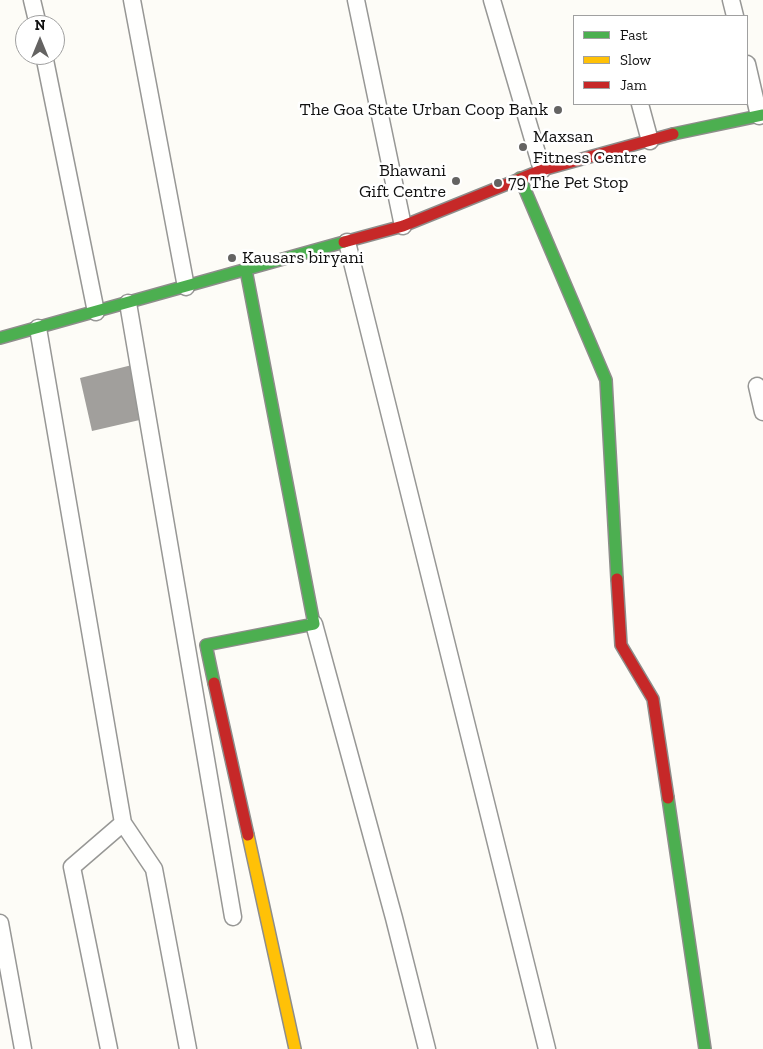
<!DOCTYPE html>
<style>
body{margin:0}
#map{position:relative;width:763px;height:1049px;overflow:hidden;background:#fdfcf7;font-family:"Zilla Slab",serif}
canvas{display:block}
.legend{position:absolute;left:573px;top:15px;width:175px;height:90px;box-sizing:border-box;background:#fff;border:1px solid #a0a0a0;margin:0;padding:6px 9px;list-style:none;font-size:15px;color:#111}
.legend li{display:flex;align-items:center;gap:10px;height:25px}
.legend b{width:25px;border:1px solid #a0a0a0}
.north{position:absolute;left:15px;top:15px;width:50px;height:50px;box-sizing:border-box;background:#fff;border:1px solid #a0a0a0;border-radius:50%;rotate:0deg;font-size:14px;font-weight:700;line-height:20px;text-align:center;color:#111}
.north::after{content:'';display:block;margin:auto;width:18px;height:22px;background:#646362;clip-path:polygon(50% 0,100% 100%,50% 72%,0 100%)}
</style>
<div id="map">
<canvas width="763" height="1049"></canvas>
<ul class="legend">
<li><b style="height:6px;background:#4caf50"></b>Fast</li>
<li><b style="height:6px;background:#ffc107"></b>Slow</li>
<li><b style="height:6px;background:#c62828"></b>Jam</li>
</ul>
<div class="north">N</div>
</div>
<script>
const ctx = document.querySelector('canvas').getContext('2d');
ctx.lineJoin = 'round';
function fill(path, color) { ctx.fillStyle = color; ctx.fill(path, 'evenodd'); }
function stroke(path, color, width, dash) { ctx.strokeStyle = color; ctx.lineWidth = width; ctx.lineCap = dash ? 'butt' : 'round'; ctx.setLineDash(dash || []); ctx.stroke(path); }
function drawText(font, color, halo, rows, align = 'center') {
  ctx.font = font + ' "Zilla Slab",serif'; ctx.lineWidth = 5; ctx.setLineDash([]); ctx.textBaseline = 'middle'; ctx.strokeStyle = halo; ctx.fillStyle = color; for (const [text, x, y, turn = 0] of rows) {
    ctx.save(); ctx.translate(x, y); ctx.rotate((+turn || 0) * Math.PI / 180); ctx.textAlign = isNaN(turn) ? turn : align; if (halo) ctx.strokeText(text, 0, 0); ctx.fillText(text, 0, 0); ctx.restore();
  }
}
fill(new Path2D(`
 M 132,365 L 144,419 L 92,431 L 80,378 Z`), '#a19f9c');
const street = new Path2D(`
 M 32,0 L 38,25
 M 132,0 L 186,287
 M 356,0 L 403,226
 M 492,0 L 542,170
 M 731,0 L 735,16
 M 44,55 L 96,312
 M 747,64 L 759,116
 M 640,104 L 650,141
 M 347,242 L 547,1049
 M 128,303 L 233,917
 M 38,328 L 123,823 L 72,867 L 109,1049
 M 757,386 L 763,412
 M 314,624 L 394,918 L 427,1049
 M 123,823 L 154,869 L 188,1049
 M 0,923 L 23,1049`);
const fast = new Path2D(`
 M 673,134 L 763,115
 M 520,178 L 606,380 L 617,579
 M 0,338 L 344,242
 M 214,683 L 206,645 L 314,624 L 246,270
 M 668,798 L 705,1049`);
const slow = new Path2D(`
 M 248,835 L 295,1049`);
const jam = new Path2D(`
 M 344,242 L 403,226 L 542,170 L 673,134
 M 617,579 L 621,645 L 653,699 L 668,798
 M 214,683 L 248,835`);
stroke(street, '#979795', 19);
stroke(fast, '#8e8d8b', 14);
stroke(slow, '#8e8d8b', 14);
stroke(jam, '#8e8d8b', 14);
stroke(street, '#fffffe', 16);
stroke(fast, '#4caf50', 11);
stroke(slow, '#ffc107', 11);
stroke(jam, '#c62828', 11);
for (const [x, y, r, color] of [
 [558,110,5,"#646362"],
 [523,147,5,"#646362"],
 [456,181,5,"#646362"],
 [498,183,5,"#646362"],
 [232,258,5,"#646362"]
]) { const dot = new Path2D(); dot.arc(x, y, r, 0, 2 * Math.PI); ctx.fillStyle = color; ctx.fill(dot); stroke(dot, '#fff', 2); }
drawText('18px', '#111', '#fff', [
 ["The Goa State Urban Coop Bank",548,110,"right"],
 ["Maxsan",533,137],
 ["Fitness Centre",533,158],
 ["Bhawani",446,171,"right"],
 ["Gift Centre",446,192,"right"],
 ["79 The Pet Stop",508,183],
 ["Kausars biryani",242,258]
], 'left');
</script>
